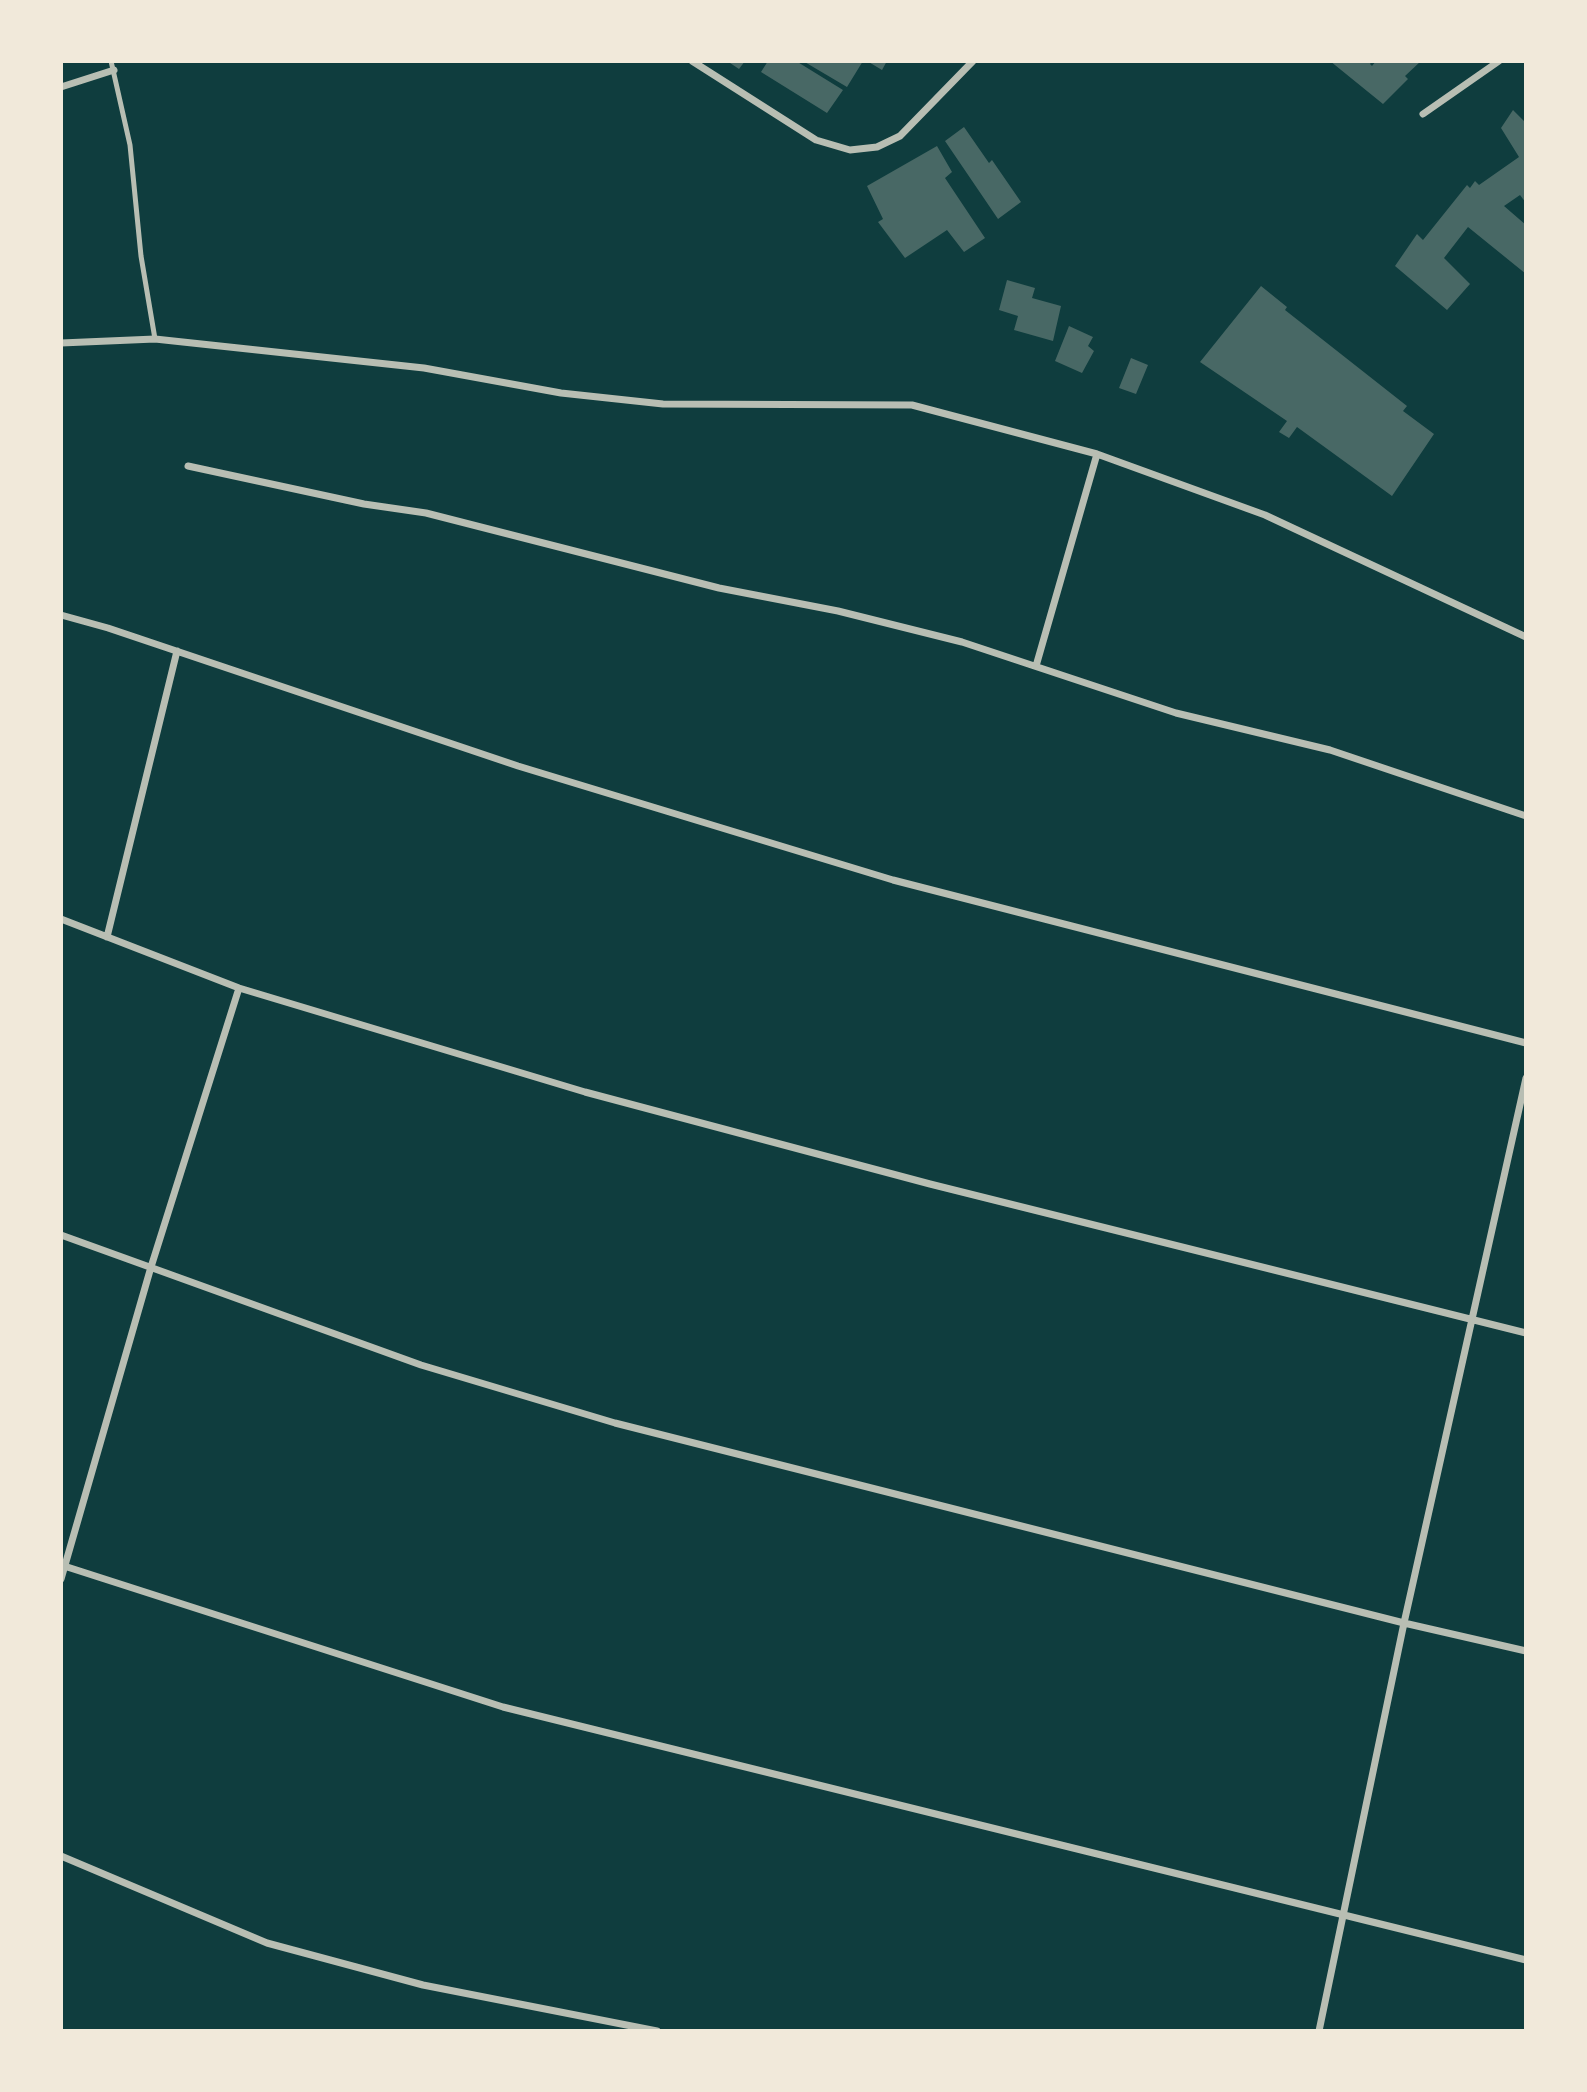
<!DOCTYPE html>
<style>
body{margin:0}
#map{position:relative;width:1587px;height:2092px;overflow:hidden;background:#0f3d3e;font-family:"PT Sans Narrow",sans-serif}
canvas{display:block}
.frame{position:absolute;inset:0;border:63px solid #f1e9da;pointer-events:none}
</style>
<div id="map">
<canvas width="1587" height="2092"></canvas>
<div class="frame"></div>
</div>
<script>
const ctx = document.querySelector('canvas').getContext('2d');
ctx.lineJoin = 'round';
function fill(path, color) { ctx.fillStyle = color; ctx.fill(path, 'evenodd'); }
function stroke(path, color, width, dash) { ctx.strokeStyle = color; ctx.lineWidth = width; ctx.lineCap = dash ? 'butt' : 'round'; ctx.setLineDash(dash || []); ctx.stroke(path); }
fill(new Path2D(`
 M 727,61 L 745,61 L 739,69 Z
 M 768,61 L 796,61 L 843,90 L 827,113 L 761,72 Z
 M 803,61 L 863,61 L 847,87 Z
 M 867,61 L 887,61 L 882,70 Z
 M 1330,61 L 1372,61 L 1370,64 L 1372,66 L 1376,61 L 1421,61 L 1405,76 L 1408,79 L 1383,104 Z
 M 1513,110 L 1526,123 L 1526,203 L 1520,195 L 1504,206 L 1526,225 L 1526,274 L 1468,227 L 1444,258 L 1470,284 L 1447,310 L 1395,266 L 1417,234 L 1423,240 L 1467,185 L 1470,188 L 1475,181 L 1479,185 L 1519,157 L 1501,128 Z
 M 964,127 L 989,163 L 992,160 L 1021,202 L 998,219 L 945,141 Z
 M 937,146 L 952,172 L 945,178 L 985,238 L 964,252 L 947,230 L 905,258 L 878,222 L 883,219 L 867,186 Z
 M 1007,280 L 1035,288 L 1032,298 L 1061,306 L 1053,341 L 1014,330 L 1018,316 L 999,310 Z
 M 1261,286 L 1287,307 L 1285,310 L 1407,406 L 1403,411 L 1434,434 L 1392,496 L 1297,427 L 1289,438 L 1279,432 L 1287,421 L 1200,362 Z
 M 1069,326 L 1093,337 L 1088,346 L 1094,351 L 1082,373 L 1055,361 Z
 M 1131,358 L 1148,365 L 1136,394 L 1119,388 Z`), '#486865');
stroke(new Path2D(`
 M 111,61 L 130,145 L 141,256 L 155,339`), '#b8beb3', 5);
stroke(new Path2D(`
 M 692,61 L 816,140 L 850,150 L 877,147 L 900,136 L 973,61
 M 61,87 L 114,70
 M 1423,114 L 1499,61
 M 61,343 L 155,339 L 424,368 L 561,393 L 663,404 L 912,405 L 1097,454 L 1265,515 L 1526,637
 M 188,466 L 364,504 L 426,513 L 719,588 L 838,611 L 962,642 L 1176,713 L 1330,750 L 1526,816
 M 61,615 L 108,628 L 518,766 L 893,880 L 1526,1043
 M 1036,666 L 1097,454
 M 61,919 L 239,988 L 585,1092 L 930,1184 L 1526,1333
 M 107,937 L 177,651
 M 61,1235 L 421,1365 L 615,1423 L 1404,1623 L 1526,1651
 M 61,1565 L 503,1707 L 1526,1960
 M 61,1579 L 151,1267 L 239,988
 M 61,1856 L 267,1943 L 423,1985 L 657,2031
 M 1319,2031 L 1404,1623 L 1526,1078`), '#b8beb3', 7);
</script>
